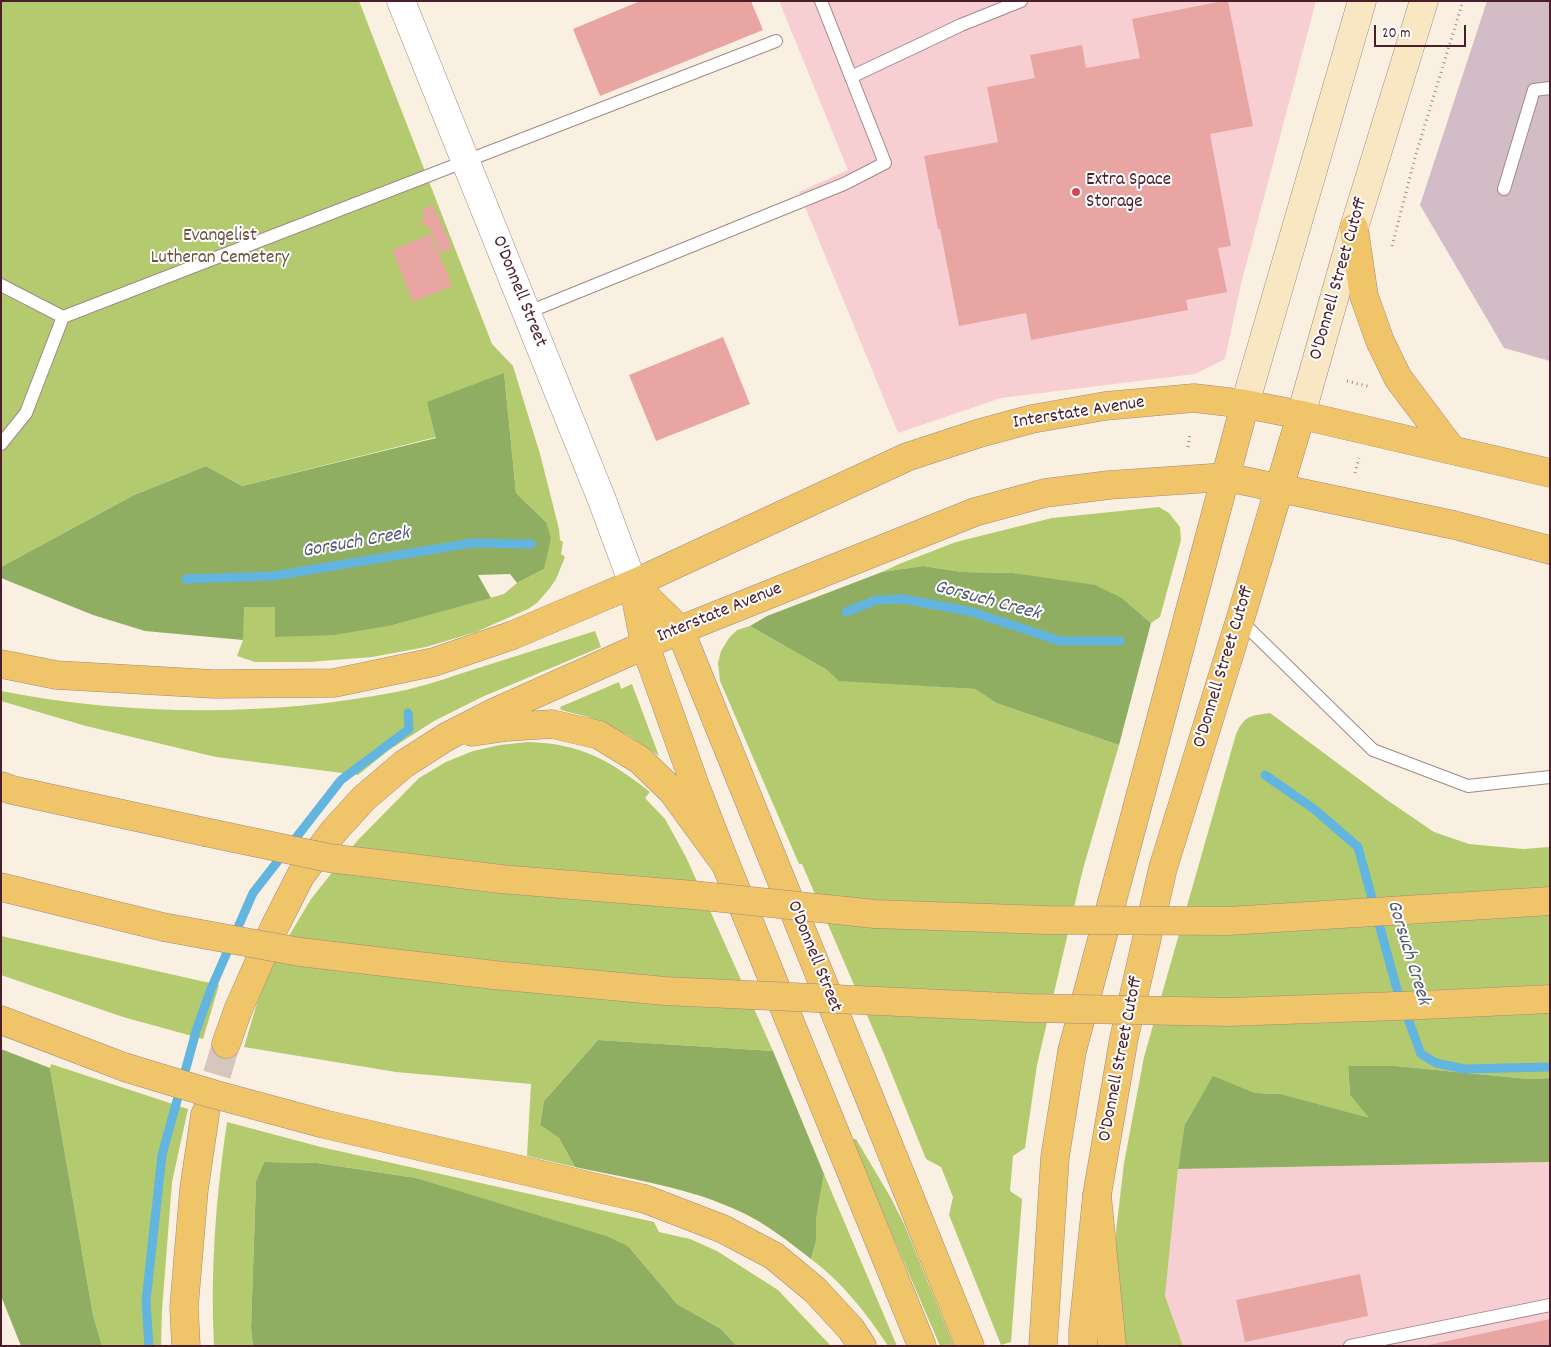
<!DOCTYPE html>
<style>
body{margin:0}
#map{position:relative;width:1551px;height:1347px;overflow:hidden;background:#faf0e2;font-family:Dekko,sans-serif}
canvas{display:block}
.frame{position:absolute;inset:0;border:2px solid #4a1f2b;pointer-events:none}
.scale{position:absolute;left:1374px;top:25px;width:92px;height:22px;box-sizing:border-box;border:2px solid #4a1f2b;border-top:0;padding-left:6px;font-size:15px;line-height:18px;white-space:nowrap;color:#4a1f2b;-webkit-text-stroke:4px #fff;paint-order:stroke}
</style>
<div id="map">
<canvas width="1551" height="1347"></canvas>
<div class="frame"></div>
<div class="scale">20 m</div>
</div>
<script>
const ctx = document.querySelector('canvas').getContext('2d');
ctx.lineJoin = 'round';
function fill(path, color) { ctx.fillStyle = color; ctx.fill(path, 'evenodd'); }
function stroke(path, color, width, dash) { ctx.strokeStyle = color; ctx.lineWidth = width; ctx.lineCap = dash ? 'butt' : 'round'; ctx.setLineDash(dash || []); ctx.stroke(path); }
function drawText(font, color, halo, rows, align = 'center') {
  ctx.font = font + ' Dekko,sans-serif'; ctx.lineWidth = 4; ctx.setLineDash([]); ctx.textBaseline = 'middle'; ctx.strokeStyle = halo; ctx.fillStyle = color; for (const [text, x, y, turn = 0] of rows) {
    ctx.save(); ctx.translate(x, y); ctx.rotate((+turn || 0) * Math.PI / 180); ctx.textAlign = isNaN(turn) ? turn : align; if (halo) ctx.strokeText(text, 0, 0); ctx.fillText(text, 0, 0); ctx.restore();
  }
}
fill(new Path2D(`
 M 779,1 L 1316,1 L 1241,284 L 1225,359 L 1195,374 L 1001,398 L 898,433 L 799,192 L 848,170 Z
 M 1550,1162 L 1550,1346 L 1183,1346 L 1165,1296 L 1178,1169 Z`), '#f7cfd2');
fill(new Path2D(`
 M 1487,1 L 1550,1 L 1550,361 L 1504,348 L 1420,205 Z`), '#d2bdc6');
fill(new Path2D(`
 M 1,1 L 359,1 L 492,344 L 513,366 L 540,454 L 559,529 L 560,540 L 563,542 L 561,554 L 565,557 L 556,579 L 550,588 L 537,603 L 528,609 L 476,632 L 426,647 L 372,657 L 309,662 L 255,662 L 237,656 L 243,640 L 243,607 L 275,607 L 393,625 L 504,594 L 517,583 L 544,569 L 546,522 L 516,493 L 504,373 L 436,437 L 242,486 L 206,466 L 134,495 L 1,567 Z
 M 1159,507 L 1169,513 L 1180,527 L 1181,540 L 1160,617 L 1151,623 L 1122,598 L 1042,578 L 1013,573 L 962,572 L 923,566 L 882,572 L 899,564 L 956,542 L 1052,518 Z
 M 750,626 L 827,670 L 839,680 L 975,689 L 996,703 L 1119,745 L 1083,869 L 1037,1065 L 1025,1148 L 1013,1156 L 1010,1191 L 1022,1199 L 1011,1342 L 1001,1345 L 949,1215 L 953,1197 L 941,1167 L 926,1159 L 885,1057 L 802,864 L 799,864 L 720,681 L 718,663 L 721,651 L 729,638 L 737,630 Z
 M 595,631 L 601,647 L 482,697 L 434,721 L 389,750 L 358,775 L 216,757 L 86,726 L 1,701 L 1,691 C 130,716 267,717 396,692 C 422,687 447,678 472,670 C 513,657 554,644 595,631 Z
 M 619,682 L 621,689 L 632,684 L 659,756 L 628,735 L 588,717 L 561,710 L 560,707 Z
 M 1270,713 L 1387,800 L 1434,832 L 1469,844 L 1523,849 L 1550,847 L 1550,1078 L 1528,1079 L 1396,1066 L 1348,1067 L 1350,1095 L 1370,1119 L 1281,1094 L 1255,1093 L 1213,1077 L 1186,1122 L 1178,1169 L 1165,1296 L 1183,1346 L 1121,1346 L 1116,1295 L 1116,1231 L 1124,1163 L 1144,1057 L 1236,734 C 1245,715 1250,716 1270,713 Z
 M 528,742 C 580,743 611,761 650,792 L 645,798 L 665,819 L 686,857 L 773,1051 L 598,1040 L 544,1101 L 540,1125 L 559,1138 L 575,1167 L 527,1156 L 531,1084 L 396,1072 L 244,1047 L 260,993 L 278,954 L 311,899 L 357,841 L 419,778 L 446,762 L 473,751 L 500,745 Z
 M 1,936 L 219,985 L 203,1039 L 123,1017 L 1,975 Z
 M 51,1064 L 188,1109 L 172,1182 L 162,1310 L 161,1346 L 102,1346 L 93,1315 L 50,1068 Z
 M 227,1122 L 321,1147 L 654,1222 L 659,1232 L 690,1239 L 717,1251 L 778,1290 L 831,1346 L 737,1346 L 721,1329 L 677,1304 L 628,1246 L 416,1178 L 317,1163 L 264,1162 L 256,1181 L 251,1328 L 253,1346 L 214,1346 C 210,1271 216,1196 227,1122 Z
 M 851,1139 L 856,1139 L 891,1198 L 905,1226 L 954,1346 L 940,1346 Z
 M 824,1174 L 897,1346 L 888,1346 C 866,1313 843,1283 811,1259 L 816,1241 L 816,1220 Z`), '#b4ca6f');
fill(new Path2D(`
 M 504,373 L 516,493 L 546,522 L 551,538 L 544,569 L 517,583 L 510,574 L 478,575 L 491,598 L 393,625 L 334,635 L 275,637 L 275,607 L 244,607 L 243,640 L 145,631 L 93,615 L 1,578 L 1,567 L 134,495 L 206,466 L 242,486 L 436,438 L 427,402 Z
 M 923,566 L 962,572 L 1013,573 L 1095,585 L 1122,598 L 1151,623 L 1119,745 L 996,703 L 975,689 L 839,681 L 827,670 L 750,626 L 767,616 L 882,572 Z
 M 598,1040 L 773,1051 L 824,1174 L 816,1220 L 816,1241 L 811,1259 C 789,1242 767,1224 741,1212 C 689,1187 630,1179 575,1167 L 559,1138 L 540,1125 L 544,1101 Z
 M 1,1049 L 50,1068 L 93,1315 L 102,1346 L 21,1346 L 1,1296 Z
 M 1348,1066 L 1396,1066 L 1528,1079 L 1550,1078 L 1550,1162 L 1178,1169 L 1185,1124 L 1213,1076 L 1255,1093 L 1281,1094 L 1369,1118 L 1350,1095 Z
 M 264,1162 L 317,1163 L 416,1178 L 606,1236 L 628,1246 L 677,1304 L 721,1329 L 737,1346 L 253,1346 L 251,1328 L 256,1181 Z`), '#8fae62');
stroke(new Path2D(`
 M 186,579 L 273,576 L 472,543 L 531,544
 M 846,612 L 876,600 L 904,599 L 972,612 L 1060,641 L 1120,641
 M 1265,775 L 1314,809 L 1358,847 L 1396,986 L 1421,1054 L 1436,1063 L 1465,1069 L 1550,1067
 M 149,1346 L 146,1301 L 162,1155 L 197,1028 L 211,989 L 253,893 L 341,780 L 409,729 L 408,713`), '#62b5de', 9);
fill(new Path2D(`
 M 640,1 L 751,1 L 763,30 L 600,96 L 573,29 Z
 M 1223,1 L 1228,1 L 1253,126 L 1210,134 L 1231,246 L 1218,248 L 1227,292 L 1186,300 L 1188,310 L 1031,340 L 1026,313 L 959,326 L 940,229 L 938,229 L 924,156 L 998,142 L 987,87 L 1035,78 L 1030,55 L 1082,45 L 1086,68 L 1140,58 L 1132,19 Z
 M 433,205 L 452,248 L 441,253 L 428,225 L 424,227 L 421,220 L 425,218 L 422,210 Z
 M 431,234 L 452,286 L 413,302 L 392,250 Z
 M 723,337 L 750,404 L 656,441 L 629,375 Z
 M 1360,1274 L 1368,1316 L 1245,1342 L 1236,1300 Z
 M 1550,1319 L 1550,1346 L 1430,1346 L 1429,1345 Z`), '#e9a5a1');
stroke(new Path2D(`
 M 205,1115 L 226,1044`), '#d7c6bd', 28, [28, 14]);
const service = new Path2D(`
 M 851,77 L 961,25 L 1021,1
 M 1504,189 L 1534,90 L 1550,88
 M 1,285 L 63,317
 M 526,313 L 844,184 L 885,163 L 821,1
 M 1,444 L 26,413 L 63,317 L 776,41
 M 1240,620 L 1373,750 L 1468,786 L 1550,777
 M 1350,1346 L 1550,1305`);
const tertiary = new Path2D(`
 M 401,1 L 602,500 L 633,584`);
const secondary = new Path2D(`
 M 1245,404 L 1362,1
 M 1301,415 L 1354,228 L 1424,1`);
const primary = new Path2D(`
 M 1354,228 L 1364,296 L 1380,341 L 1398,378 L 1452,450
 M 633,584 L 907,457 L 980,433 L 1032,419 L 1105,406 L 1194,398 L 1245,404 L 1301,415 L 1550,473
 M 633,584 L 680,630 L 970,1346
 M 633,584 L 645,645 L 696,788 L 726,865 L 922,1346
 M 645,645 L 680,630 L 975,512 L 1045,493 L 1109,485 L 1226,477 L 1454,525 L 1550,550
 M 1043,1346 L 1055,1157 L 1072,1051 L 1245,404
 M 1083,1346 L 1083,1330 L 1097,1195 L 1124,1038 L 1163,868 L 1240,620 L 1301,415`);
const motorway = new Path2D(`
 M 1,664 L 56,675 L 214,684 L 334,683 L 434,662 L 513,635 L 633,584
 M 472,732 L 507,727 L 552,724 L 599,735 L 640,760 L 672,791 L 726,865
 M 1,786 L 12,790 L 205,832
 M 1,887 L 163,927
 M 1,1020 L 124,1067
 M 226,1044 L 238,1010 L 275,926 L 301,875 L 334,831 L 364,798 L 404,764 L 446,737 L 495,712 L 645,645
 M 1097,1195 L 1112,1346
 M 645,1199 L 723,1229 L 774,1256 L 815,1290 L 851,1329 L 862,1346
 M 186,1346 L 184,1307 L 194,1189 L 205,1115`);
stroke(service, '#a28886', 14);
stroke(tertiary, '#a28886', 29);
stroke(secondary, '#a28886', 29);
stroke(primary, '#a28886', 29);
stroke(motorway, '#a28886', 29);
stroke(new Path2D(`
 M 1392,246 L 1416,154 L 1463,1
 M 1347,381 L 1370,387
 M 1188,447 L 1190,433
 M 1355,473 L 1359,458`), '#a28886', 3, [1, 4]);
stroke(service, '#fff', 12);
stroke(tertiary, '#fff', 28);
stroke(secondary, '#f9e7c3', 28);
stroke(primary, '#f0c469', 28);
stroke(motorway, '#f0c469', 28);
const motorwayBridge = new Path2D(`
 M 205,832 L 329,858 L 501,879 L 693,895 L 875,914 L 1046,920 L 1228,921 L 1550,901
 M 163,927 L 300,952 L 494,975 L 665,991 L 1028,1008 L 1229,1012 L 1424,1005 L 1550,999
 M 124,1067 L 213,1094 L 324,1124 L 645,1199`);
stroke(motorwayBridge, '#a28886', 29, []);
stroke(motorwayBridge, '#f0c469', 28);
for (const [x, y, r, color] of [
 [1076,192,5,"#d1495b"]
]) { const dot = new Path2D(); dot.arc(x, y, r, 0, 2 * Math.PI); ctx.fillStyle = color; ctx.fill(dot); stroke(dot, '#fff', 2); }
drawText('19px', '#4a1f2b', '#fff', [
 ["Extra Space",1086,181],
 ["Storage",1086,203]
], 'left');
drawText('19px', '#6a523f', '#fff', [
 ["Evangelist",220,237],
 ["Lutheran Cemetery",220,259]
]);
drawText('19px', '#4a1f2b', '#fff', [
 ["O'Donnell Street Cutoff",1340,279,-74],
 ["O'Donnell Street",518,292,68],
 ["Interstate Avenue",1079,414,-9],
 ["Interstate Avenue",720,614,-22],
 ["O'Donnell Street Cutoff",1225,667,-73],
 ["O'Donnell Street",813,957,68],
 ["O'Donnell Street Cutoff",1122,1059,-79]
]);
drawText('italic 20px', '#545b73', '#fff', [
 ["Gorsuch Creek",356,544,-10],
 ["Gorsuch Creek",987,602,15],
 ["Gorsuch Creek",1407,953,73]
]);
</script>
